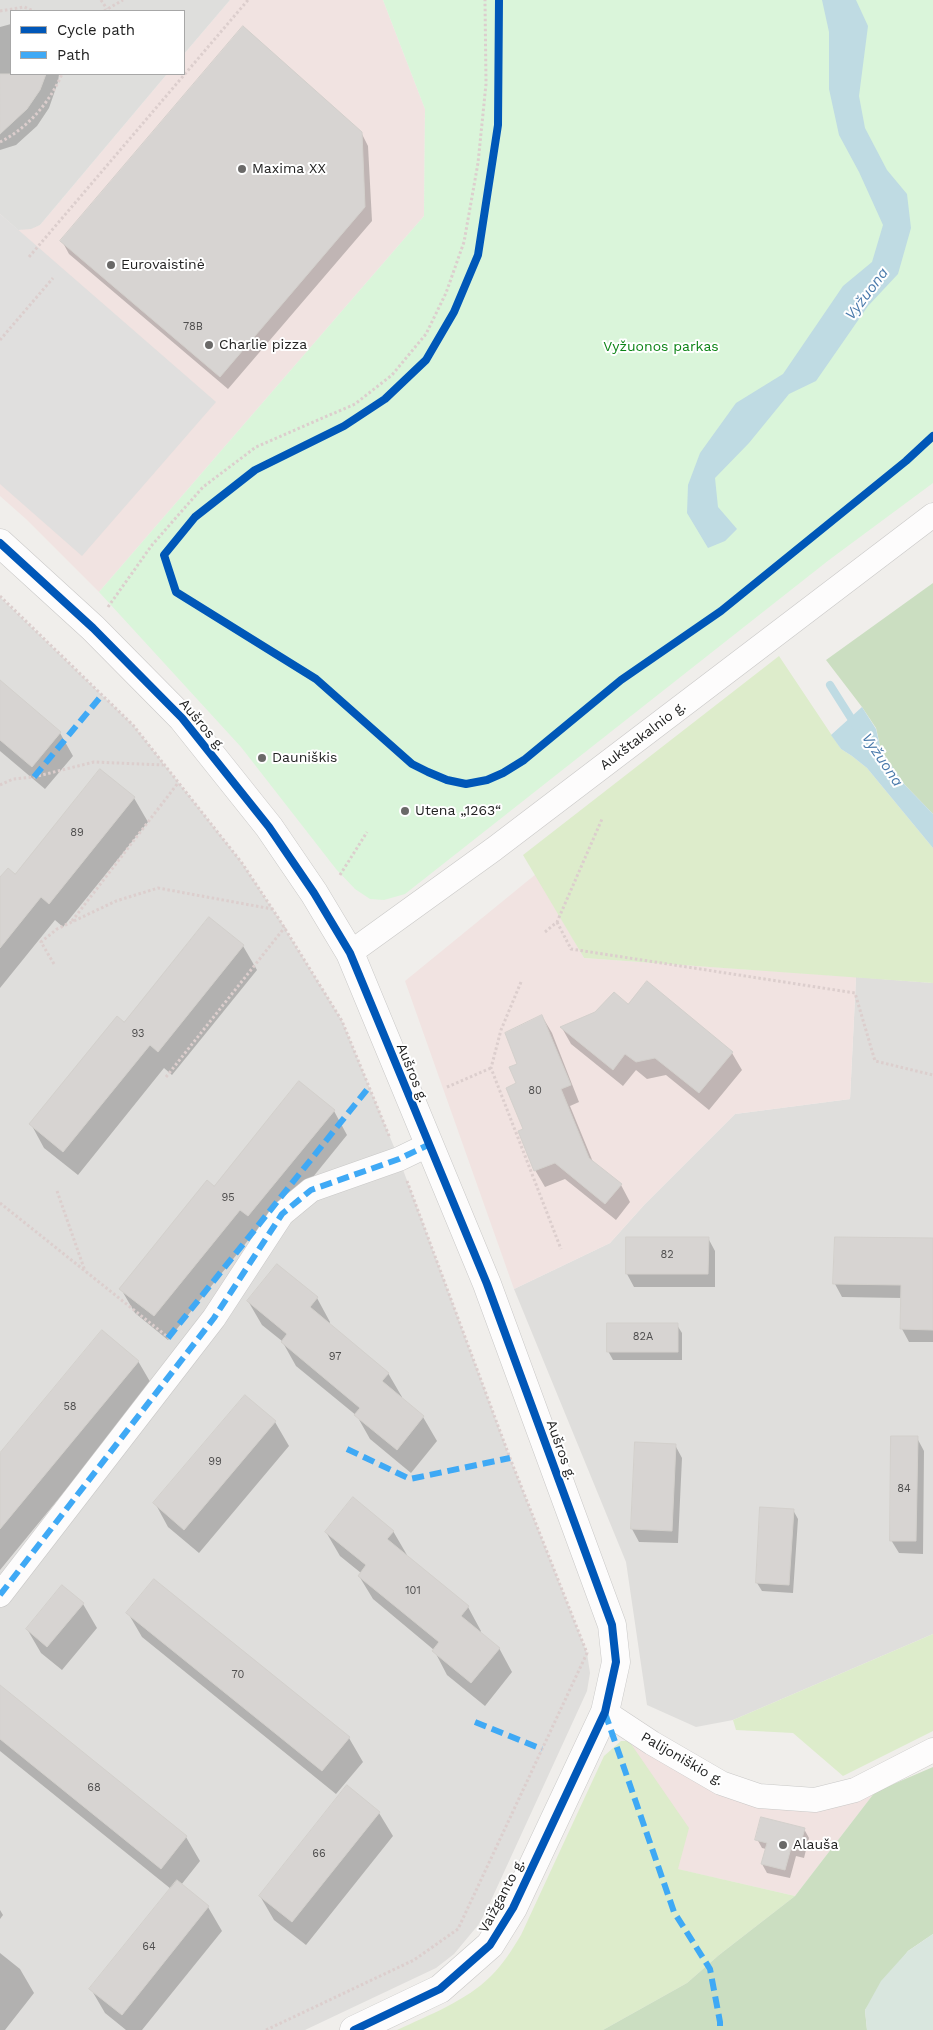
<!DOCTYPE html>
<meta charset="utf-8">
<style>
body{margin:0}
#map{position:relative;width:933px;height:2030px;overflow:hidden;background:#f0eeeb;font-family:"Work Sans",sans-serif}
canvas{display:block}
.legend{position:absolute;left:10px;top:10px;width:175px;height:65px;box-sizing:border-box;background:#fff;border:1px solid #a7a7a7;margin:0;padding:6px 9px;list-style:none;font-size:15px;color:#222}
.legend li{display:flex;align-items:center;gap:10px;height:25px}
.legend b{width:25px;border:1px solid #a7a7a7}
</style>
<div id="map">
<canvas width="933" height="2030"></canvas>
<ul class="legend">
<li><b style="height:6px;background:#0057b8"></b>Cycle path</li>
<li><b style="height:6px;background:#3fa9f5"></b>Path</li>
</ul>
</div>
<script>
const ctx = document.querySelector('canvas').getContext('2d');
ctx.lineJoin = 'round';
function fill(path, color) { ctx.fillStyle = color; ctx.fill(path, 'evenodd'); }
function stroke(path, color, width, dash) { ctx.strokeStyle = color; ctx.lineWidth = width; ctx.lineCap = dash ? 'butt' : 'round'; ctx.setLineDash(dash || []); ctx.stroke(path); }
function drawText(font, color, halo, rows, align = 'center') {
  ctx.font = font + ' "Work Sans",sans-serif'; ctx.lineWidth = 4; ctx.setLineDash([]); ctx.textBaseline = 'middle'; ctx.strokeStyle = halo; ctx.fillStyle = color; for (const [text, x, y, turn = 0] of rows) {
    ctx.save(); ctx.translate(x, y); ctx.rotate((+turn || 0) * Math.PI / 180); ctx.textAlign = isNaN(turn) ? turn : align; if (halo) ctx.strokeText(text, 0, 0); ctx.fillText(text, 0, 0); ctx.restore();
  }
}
fill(new Path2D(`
 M 0,597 L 133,725 L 242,863 L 279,919 L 342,1021 L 399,1159 L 510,1458 L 587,1653 L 590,1673 L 587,1691 L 488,1907 L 479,1924 L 454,1954 L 436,1968 L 305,2030 L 0,2030 Z
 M 856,977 L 933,983 L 933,1634 L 733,1720 L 696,1727 L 647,1705 L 626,1562 L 514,1289 L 610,1243 L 645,1204 L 735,1114 L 850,1099 Z`), '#dfdedc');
fill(new Path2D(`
 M 230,0 L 383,0 L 425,109 L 424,216 L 99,592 L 26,519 L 0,496 L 0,214 L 18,230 L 40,225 L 167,74 L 184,74 L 184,54 Z
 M 536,874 L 584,958 L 856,977 L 850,1099 L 735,1114 L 645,1204 L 610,1243 L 514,1289 L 405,981 Z
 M 629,1741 L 707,1788 L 875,1792 L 795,1896 L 677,1869 Z`), '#f1e3e1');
fill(new Path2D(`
 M 0,0 L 230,0 L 184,54 L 184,11 L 11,11 L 11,74 L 167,74 L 40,225 L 31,229 L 18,230 L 0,214 Z`), '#dededc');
fill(new Path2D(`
 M 779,656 L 841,749 L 852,756 L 867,768 L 933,848 L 933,983 L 584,958 L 523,855 Z
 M 933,1634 L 933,1731 L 843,1776 L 793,1733 L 736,1730 L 733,1720 Z
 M 621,1741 L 629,1741 L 689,1828 L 678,1869 L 795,1896 L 719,1955 L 687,1983 L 603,2030 L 397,2030 C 429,2015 466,2001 491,1976 C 503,1964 512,1950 521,1935 L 604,1756 Z`), '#ddeccb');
fill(new Path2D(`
 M 933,583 L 933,814 L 904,784 L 881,750 L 876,728 L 862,707 L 826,660 Z
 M 933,1767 L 933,1934 L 908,1951 L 865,2010 L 867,2030 L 603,2030 L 687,1983 L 719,1955 L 795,1896 L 875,1792 Z`), '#cbdec1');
fill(new Path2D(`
 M 933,1934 L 933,2030 L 867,2030 L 865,2010 L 881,1981 L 908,1951 Z`), '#d9e6de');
fill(new Path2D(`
 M 383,0 L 933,0 L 933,483 L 829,560 L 405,894 L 384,900 L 370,899 L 355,889 L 336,869 L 241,747 L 99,592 L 424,216 L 425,109 Z`), '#daf5da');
fill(new Path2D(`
 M 0,214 L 216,402 L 82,556 L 0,484 Z`), '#e0dfde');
fill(new Path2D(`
 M 822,0 L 856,0 L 868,26 L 859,96 L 865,128 L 887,170 L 907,194 L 911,228 L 898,274 L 868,306 L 816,381 L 789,394 L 749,443 L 715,478 L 718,507 L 737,529 L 725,541 L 708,548 L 687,513 L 688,485 L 700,453 L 736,403 L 783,374 L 843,286 L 872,262 L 883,225 L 859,172 L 839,135 L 829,89 L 829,32 Z
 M 862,707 L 876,729 L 881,750 L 904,784 L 933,814 L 933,848 L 867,768 L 852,756 L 841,749 L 831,735 Z`), '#bfdbe3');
fill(new Path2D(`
 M 11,24 L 11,74 L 59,74 L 58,82 L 49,108 L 37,126 L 16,145 L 0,150 L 0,27 Z
 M 361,132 L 368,146 L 372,221 L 228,389 L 69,254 L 62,241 Z
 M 0,682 L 60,733 L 73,756 L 45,789 L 0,751 Z
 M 100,771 L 134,798 L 148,822 L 63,927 L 55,920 L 0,988 L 0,879 L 15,876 Z
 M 209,918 L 243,946 L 257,970 L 172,1075 L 164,1068 L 78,1175 L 44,1148 L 31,1124 L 124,1023 Z
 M 628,1006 L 732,1053 L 742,1070 L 709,1110 L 666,1075 L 647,1079 L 636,1070 L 623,1086 L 571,1044 L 562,1028 Z
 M 542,1016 L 552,1033 L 579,1102 L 570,1106 L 593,1162 L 621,1185 L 630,1202 L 616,1220 L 565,1179 L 545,1187 L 535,1170 L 525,1130 L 518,1083 L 518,1064 Z
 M 334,1111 L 347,1135 L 262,1240 L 254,1233 L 168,1340 L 135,1313 L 121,1289 L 214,1188 Z
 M 708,1238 L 715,1251 L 715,1287 L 634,1287 L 627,1274 Z
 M 933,1240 L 933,1342 L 909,1342 L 902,1329 L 902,1298 L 842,1297 L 835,1284 Z
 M 317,1298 L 330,1322 L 329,1324 L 388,1373 L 402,1397 L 401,1399 L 423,1417 L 437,1441 L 411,1473 L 370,1439 L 357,1416 L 296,1366 L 282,1341 L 262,1325 L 248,1301 Z
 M 677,1325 L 682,1333 L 682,1360 L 613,1360 L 608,1351 Z
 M 138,1361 L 152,1385 L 0,1570 L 0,1455 Z
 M 245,1396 L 275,1422 L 289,1446 L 199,1553 L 168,1527 L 155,1503 Z
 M 917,1438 L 924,1451 L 923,1554 L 899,1553 L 891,1540 Z
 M 675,1445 L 682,1458 L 678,1543 L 639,1542 L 632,1529 Z
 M 793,1510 L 798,1519 L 793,1593 L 762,1591 L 757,1583 Z
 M 393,1531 L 407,1555 L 406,1556 L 468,1607 L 481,1631 L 480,1633 L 499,1648 L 512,1672 L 485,1706 L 447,1675 L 434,1650 L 373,1599 L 359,1576 L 361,1573 L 340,1556 L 326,1532 Z
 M 83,1604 L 97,1628 L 62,1670 L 41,1653 L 27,1629 Z
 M 128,1613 L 349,1738 L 363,1762 L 336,1794 L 142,1637 Z
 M 0,1687 L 186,1837 L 200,1861 L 181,1885 L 208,1907 L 222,1931 L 142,2030 L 126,2030 L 105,2013 L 91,1989 L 171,1889 L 0,1751 Z
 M 379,1813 L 393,1836 L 306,1945 L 274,1920 L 260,1896 Z
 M 804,1829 L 809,1838 L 804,1858 L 796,1856 L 790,1878 L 767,1873 L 762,1864 L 766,1849 L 762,1848 L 757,1839 Z
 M 0,1910 L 3,1915 L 0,1919 Z
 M 0,1953 L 20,1969 L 34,1993 L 5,2030 L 0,2030 Z`), '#0003');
stroke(new Path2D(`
 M 830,685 L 856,726`), '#bfdbe3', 8);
const building = new Path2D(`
 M 243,26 L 362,132 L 365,207 L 220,377 L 60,241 Z
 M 0,74 L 46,74 L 40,90 L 27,109 L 0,134 Z
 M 0,680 L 61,732 L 32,767 L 0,740 Z
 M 100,769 L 135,797 L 49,904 L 41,897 L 0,948 L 0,877 L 8,868 L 15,874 Z
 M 209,917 L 244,945 L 158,1052 L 150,1045 L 63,1152 L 29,1124 L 117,1016 L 124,1022 Z
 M 647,981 L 733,1052 L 699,1093 L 655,1058 L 636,1062 L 625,1054 L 613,1070 L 560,1027 L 595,1012 L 614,992 L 628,1004 Z
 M 542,1015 L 571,1085 L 561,1089 L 589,1158 L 622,1184 L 605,1204 L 555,1163 L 534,1171 L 518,1131 L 523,1129 L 506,1088 L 516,1083 L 509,1067 L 517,1064 L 505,1033 Z
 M 299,1081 L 335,1110 L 248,1216 L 240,1210 L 154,1316 L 119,1289 L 207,1180 L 214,1186 Z
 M 626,1237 L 709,1237 L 708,1274 L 626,1274 Z
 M 835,1237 L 933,1238 L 933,1330 L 900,1329 L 901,1285 L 833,1284 Z
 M 277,1264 L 318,1297 L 310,1307 L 389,1373 L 382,1381 L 424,1416 L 397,1450 L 354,1415 L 360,1408 L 281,1342 L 287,1334 L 247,1301 Z
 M 607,1323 L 678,1323 L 678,1352 L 607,1352 Z
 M 102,1330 L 139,1361 L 0,1529 L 0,1453 Z
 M 245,1395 L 276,1421 L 184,1530 L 153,1503 Z
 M 891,1436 L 918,1436 L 916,1541 L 890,1541 Z
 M 635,1442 L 676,1444 L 672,1531 L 631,1529 Z
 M 353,1497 L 394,1531 L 387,1539 L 469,1606 L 461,1616 L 500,1648 L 471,1683 L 432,1651 L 439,1642 L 358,1576 L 366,1565 L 325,1532 Z
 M 760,1507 L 794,1509 L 789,1585 L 756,1583 Z
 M 154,1579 L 350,1737 L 322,1771 L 126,1613 Z
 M 62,1585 L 84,1603 L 47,1647 L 26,1629 Z
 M 0,1685 L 187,1836 L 161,1869 L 0,1739 Z
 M 347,1785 L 380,1812 L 292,1922 L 259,1896 Z
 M 761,1817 L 805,1828 L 799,1850 L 791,1848 L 785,1870 L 761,1864 L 767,1843 L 755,1840 Z
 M 177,1880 L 209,1906 L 122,2015 L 89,1989 Z`);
fill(building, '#d7d4d2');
stroke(building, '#d3d0cc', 1);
const minor = new Path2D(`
 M 350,953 L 494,849 L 933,515
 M 0,1595 L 214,1318 L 282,1214 L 311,1190 L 399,1159 L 428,1145
 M 605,1712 L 652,1743 L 721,1783 L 759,1796 L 815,1800 L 855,1790 L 933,1750`);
const tertiary = new Path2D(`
 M 0,543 L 93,628 L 182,718 L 269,827 L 314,893 L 350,953 L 487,1284 L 612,1625 L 616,1662 L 605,1712 L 513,1908 L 490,1945 L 440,1989 L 354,2030`);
stroke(minor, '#c9c8c7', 25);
stroke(tertiary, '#c9c8c7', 29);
stroke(new Path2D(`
 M 101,0 L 107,9
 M 0,11 L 24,7 L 34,11
 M 104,11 L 123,0
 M 0,142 C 28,128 50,102 62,74
 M 29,257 L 248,0
 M 0,340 L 53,278
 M 0,596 L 133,725 L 242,863 L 279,919 L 342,1021 L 390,1138
 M 108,607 L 152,545 L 203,487 L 256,447 L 355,404 L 392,375 L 426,334 L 446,293 L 464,242 L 478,163 L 486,84 L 485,0
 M 0,785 L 13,779 L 34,777 L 94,762 L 163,765
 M 340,875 L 367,832
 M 72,921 L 178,783
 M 557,922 L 571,949 L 855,993 L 875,1061 L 933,1075
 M 545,932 L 557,922 L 602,819
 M 54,964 L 41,942 L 57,929 L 116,901 L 158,888 L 272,909
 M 521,982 L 501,1030 L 491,1068 L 561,1249
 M 166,1077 L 285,927
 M 447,1087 L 491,1068
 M 57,1191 L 85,1271
 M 0,1203 L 169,1338
 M 266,2030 L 414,1960 L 458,1929 L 587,1653 L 510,1458 L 407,1181`), '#dccecd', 3, [2.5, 2.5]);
stroke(minor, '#fdfcfc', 24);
stroke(tertiary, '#fdfcfc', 28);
stroke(new Path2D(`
 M 34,777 L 102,695
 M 168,1338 L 369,1087
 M 347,1449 L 410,1479 L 510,1458
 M 0,1595 L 214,1318 L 282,1214 L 311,1190 L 399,1159 L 428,1145
 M 605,1713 L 674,1912 L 710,1969 L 720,2022 L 720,2030
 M 475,1722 L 542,1749`), '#3fa9f5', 6, [12, 6]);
stroke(new Path2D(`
 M 499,0 L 498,125 L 478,255 L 454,312 L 426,360 L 385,399 L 344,426 L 255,470 L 195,517 L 164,555 L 176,592 L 316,679 L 412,764 L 428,772 L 447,780 L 466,784 L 487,780 L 503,773 L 524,760 L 621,680 L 721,611 L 906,461 L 933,436
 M 0,543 L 93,628 L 182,718 L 269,827 L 314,893 L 350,953 L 487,1284 L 612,1625 L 616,1662 L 605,1712 L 513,1908 L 490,1945 L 440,1989 L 354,2030`), '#0057b8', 8);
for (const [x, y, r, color] of [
 [242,169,5,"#6a6968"],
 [111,265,5,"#6a6968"],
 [209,345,5,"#6a6968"],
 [262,758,5,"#6a6968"],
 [405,811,5,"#6a6968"],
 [783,1845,5,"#6a6968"]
]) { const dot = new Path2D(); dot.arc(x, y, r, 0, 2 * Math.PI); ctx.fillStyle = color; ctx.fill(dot); stroke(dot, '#fff', 2); }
drawText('11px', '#4f4e4e', null, [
 ["78B",193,327],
 ["89",77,833],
 ["93",138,1034],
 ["80",535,1091],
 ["95",228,1198],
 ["82",667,1255],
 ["82A",643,1337],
 ["97",335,1357],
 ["58",70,1407],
 ["99",215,1462],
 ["84",904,1489],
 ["101",413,1591],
 ["70",238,1675],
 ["68",94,1788],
 ["66",319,1854],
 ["64",149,1947]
]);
drawText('14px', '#222', '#fff', [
 ["Maxima XX",252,169],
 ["Eurovaistinė",121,265],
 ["Charlie pizza",219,345],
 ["Dauniškis",272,758],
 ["Utena „1263“",415,811],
 ["Alauša",793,1845]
], 'left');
drawText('14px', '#0c8416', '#fff', [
 ["Vyžuonos parkas",661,347]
]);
drawText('14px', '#222', '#fff', [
 ["Aušros g.",202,725,50],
 ["Aukštakalnio g.",643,736,-37],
 ["Aušros g.",412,1073,68],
 ["Aušros g.",561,1450,70],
 ["Palijoniškio g.",682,1759,30],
 ["Vaižganto g.",502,1896,-62]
]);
drawText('italic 15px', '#4a7aab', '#fff', [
 ["Vyžuona",867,294,-53],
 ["Vyžuona",882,760,56]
]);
</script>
